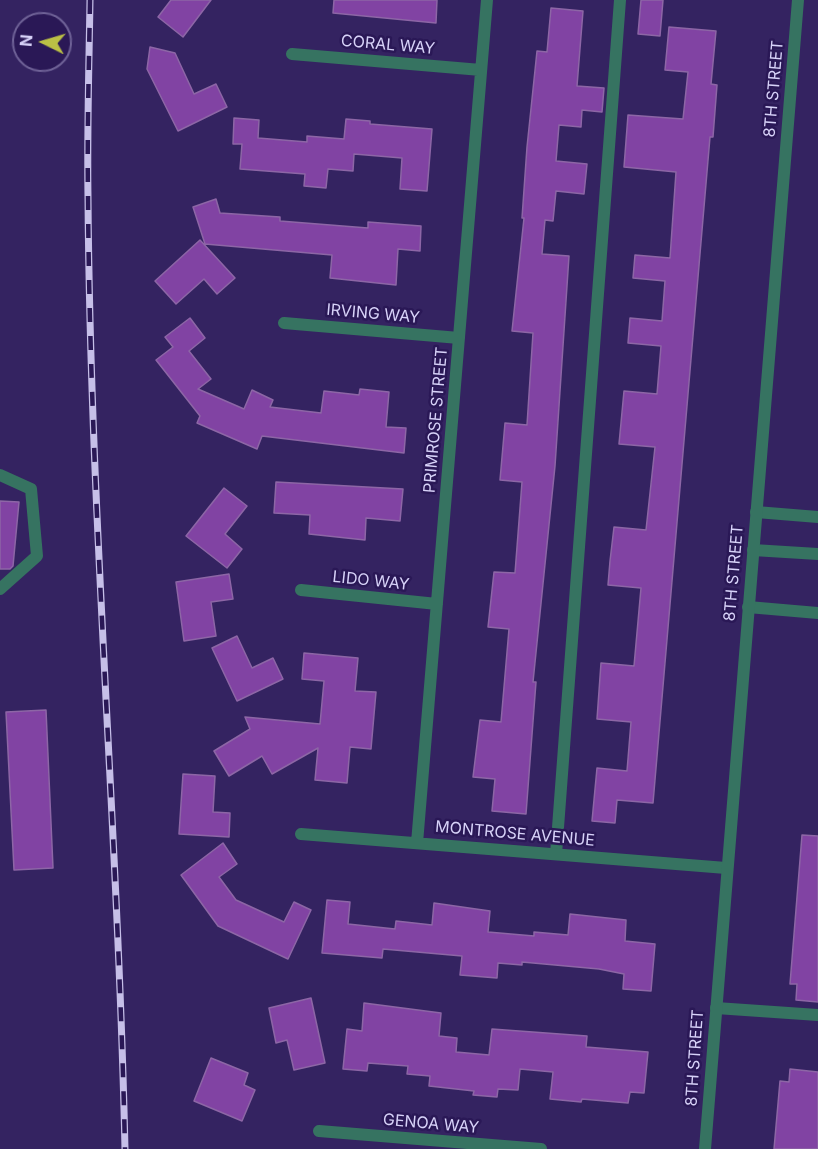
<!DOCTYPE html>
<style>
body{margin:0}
#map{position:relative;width:818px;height:1149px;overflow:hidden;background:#342361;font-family:Inter,sans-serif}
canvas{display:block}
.north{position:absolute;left:12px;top:12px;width:60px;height:60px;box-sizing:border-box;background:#2a1856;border:2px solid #6f6297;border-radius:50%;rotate:275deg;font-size:16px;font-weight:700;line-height:24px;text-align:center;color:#d7d2f8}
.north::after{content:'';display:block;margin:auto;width:21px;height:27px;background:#bbc045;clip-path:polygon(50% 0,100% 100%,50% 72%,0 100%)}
</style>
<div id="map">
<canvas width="818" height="1149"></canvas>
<div class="north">N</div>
</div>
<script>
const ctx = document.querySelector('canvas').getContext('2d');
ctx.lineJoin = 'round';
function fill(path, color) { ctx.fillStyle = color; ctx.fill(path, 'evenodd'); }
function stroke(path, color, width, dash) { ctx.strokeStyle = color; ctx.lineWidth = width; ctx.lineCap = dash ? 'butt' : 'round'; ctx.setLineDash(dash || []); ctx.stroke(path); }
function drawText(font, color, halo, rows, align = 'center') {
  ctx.font = font + ' Inter,sans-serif'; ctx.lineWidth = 5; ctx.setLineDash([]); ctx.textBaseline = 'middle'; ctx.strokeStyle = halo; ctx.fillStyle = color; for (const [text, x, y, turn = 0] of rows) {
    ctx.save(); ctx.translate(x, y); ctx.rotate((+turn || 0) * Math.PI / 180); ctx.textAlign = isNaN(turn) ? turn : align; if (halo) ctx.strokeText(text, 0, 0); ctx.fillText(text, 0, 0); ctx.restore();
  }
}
const building = new Path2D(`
 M 171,0 L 211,0 L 183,37 L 158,17 Z
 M 334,0 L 437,0 L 436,23 L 333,13 Z
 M 641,0 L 663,0 L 660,36 L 638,34 Z
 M 551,8 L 583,11 L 577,86 L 604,88 L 602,112 L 582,110 L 581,127 L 559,125 L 556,161 L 587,164 L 584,194 L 556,191 L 553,221 L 545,220 L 542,254 L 569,256 L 555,466 L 533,682 L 536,682 L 526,814 L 492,811 L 495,779 L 473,777 L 480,720 L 501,722 L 509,629 L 488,627 L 494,572 L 515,573 L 522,482 L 500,480 L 505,423 L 527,425 L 533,333 L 512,331 L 524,218 L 522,218 L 527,147 L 537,51 L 547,52 Z
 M 669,27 L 716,31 L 711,84 L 717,85 L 713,137 L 710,137 L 653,803 L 617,800 L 615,823 L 592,821 L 597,768 L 627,771 L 631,722 L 597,719 L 601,663 L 634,666 L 641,588 L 608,585 L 610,561 L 614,527 L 646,530 L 655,447 L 619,444 L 624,391 L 657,394 L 661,346 L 628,343 L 630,318 L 662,321 L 665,281 L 633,278 L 635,255 L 670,258 L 676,172 L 624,167 L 628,115 L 683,119 L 688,72 L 665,70 Z
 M 150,47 L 175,53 L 194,94 L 216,84 L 227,107 L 178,131 L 147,69 Z
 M 234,118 L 259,120 L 258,138 L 307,142 L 307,136 L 344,139 L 346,119 L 370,121 L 370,124 L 432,129 L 427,191 L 400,189 L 402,158 L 354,154 L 353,171 L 328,169 L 326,188 L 304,186 L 305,174 L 240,169 L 242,144 L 233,144 Z
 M 216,199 L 220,213 L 280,217 L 280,221 L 368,228 L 368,222 L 421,226 L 420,251 L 398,249 L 396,285 L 330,278 L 332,255 L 205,244 L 193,207 Z
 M 200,240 L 235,278 L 217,294 L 204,279 L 176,304 L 155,281 Z
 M 190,318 L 205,338 L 189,351 L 211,379 L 198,389 L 244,409 L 252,390 L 273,400 L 270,407 L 321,413 L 324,391 L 359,395 L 360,389 L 389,392 L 386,427 L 406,428 L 404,453 L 262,436 L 257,449 L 197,423 L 200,416 L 156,360 L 173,347 L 165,337 Z
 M 276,482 L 403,489 L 400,521 L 366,518 L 365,540 L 309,534 L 310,515 L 274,513 Z
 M 224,488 L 247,506 L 225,534 L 242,549 L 227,568 L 186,536 Z
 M 0,501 L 19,502 L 13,566 L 10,569 L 0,569 Z
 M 229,574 L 233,599 L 211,602 L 216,636 L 184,641 L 176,582 Z
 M 237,636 L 252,668 L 273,658 L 283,679 L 237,701 L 212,648 Z
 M 304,653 L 358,658 L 355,691 L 376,692 L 371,749 L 350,747 L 347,783 L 315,780 L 318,748 L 272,774 L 262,756 L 229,776 L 214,751 L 250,729 L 245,717 L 320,724 L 324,681 L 302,679 Z
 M 46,710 L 53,868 L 14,870 L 6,712 Z
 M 183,774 L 215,776 L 213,812 L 230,813 L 229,837 L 179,834 Z
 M 802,835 L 818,836 L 818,1002 L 796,1000 L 797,984 L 790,984 Z
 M 223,843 L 237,864 L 219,877 L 236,900 L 284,922 L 294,902 L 311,910 L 288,959 L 218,926 L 181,875 Z
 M 327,900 L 350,902 L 348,924 L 395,929 L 396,921 L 432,925 L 434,903 L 490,911 L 488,932 L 534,936 L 534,932 L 568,935 L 570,914 L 626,920 L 625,941 L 655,944 L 651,991 L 623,989 L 624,974 L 599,969 L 522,962 L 522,965 L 498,963 L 497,978 L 460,975 L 462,956 L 383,949 L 382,958 L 322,953 Z
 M 311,998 L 325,1063 L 294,1070 L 287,1040 L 276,1043 L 269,1008 Z
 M 364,1003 L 441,1013 L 439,1036 L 457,1038 L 456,1052 L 489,1055 L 492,1029 L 587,1036 L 586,1047 L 648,1052 L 644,1093 L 630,1092 L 628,1103 L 582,1099 L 581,1102 L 550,1099 L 553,1072 L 520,1069 L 518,1090 L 498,1089 L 497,1097 L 473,1095 L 474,1091 L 429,1086 L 430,1076 L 407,1074 L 408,1066 L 368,1063 L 367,1071 L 343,1069 L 347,1029 L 362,1031 Z
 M 211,1058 L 248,1073 L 244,1085 L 255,1090 L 242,1121 L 194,1101 Z
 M 790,1069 L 818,1072 L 818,1149 L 774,1149 L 780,1081 L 789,1082 Z`);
fill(building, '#8143a3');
stroke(building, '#8d66a6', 1.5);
stroke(new Path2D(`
 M 0,475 L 31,489 L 37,556 L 0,589
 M 756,512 L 818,517
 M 753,550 L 818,554
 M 748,607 L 818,613
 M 556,854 L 620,0
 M 716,1008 L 818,1015`), '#367361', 12);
stroke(new Path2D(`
 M 292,54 L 481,70
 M 284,323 L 459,338
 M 301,590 L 437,604
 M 301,834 L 726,868
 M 417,843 L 487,0
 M 319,1131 L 541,1149`), '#367361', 12);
stroke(new Path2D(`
 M 705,1149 L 798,0`), '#367361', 12);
const rail = new Path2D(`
 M 90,0 C 89,65 87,131 88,196 C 90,514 118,831 125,1149`);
stroke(rail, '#c6bfe8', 7);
stroke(rail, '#2a1856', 4.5, [14]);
drawText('16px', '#d7d2f8', '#2a1856', [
 ["CORAL WAY",388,45,5],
 ["8TH STREET",774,89,-85],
 ["IRVING WAY",373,314,5],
 ["PRIMROSE STREET",436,420,-85],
 ["8TH STREET",734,573,-85],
 ["LIDO WAY",371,581,6],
 ["MONTROSE AVENUE",515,834,5],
 ["8TH STREET",695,1058,-86],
 ["GENOA WAY",431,1124,5]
]);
</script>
